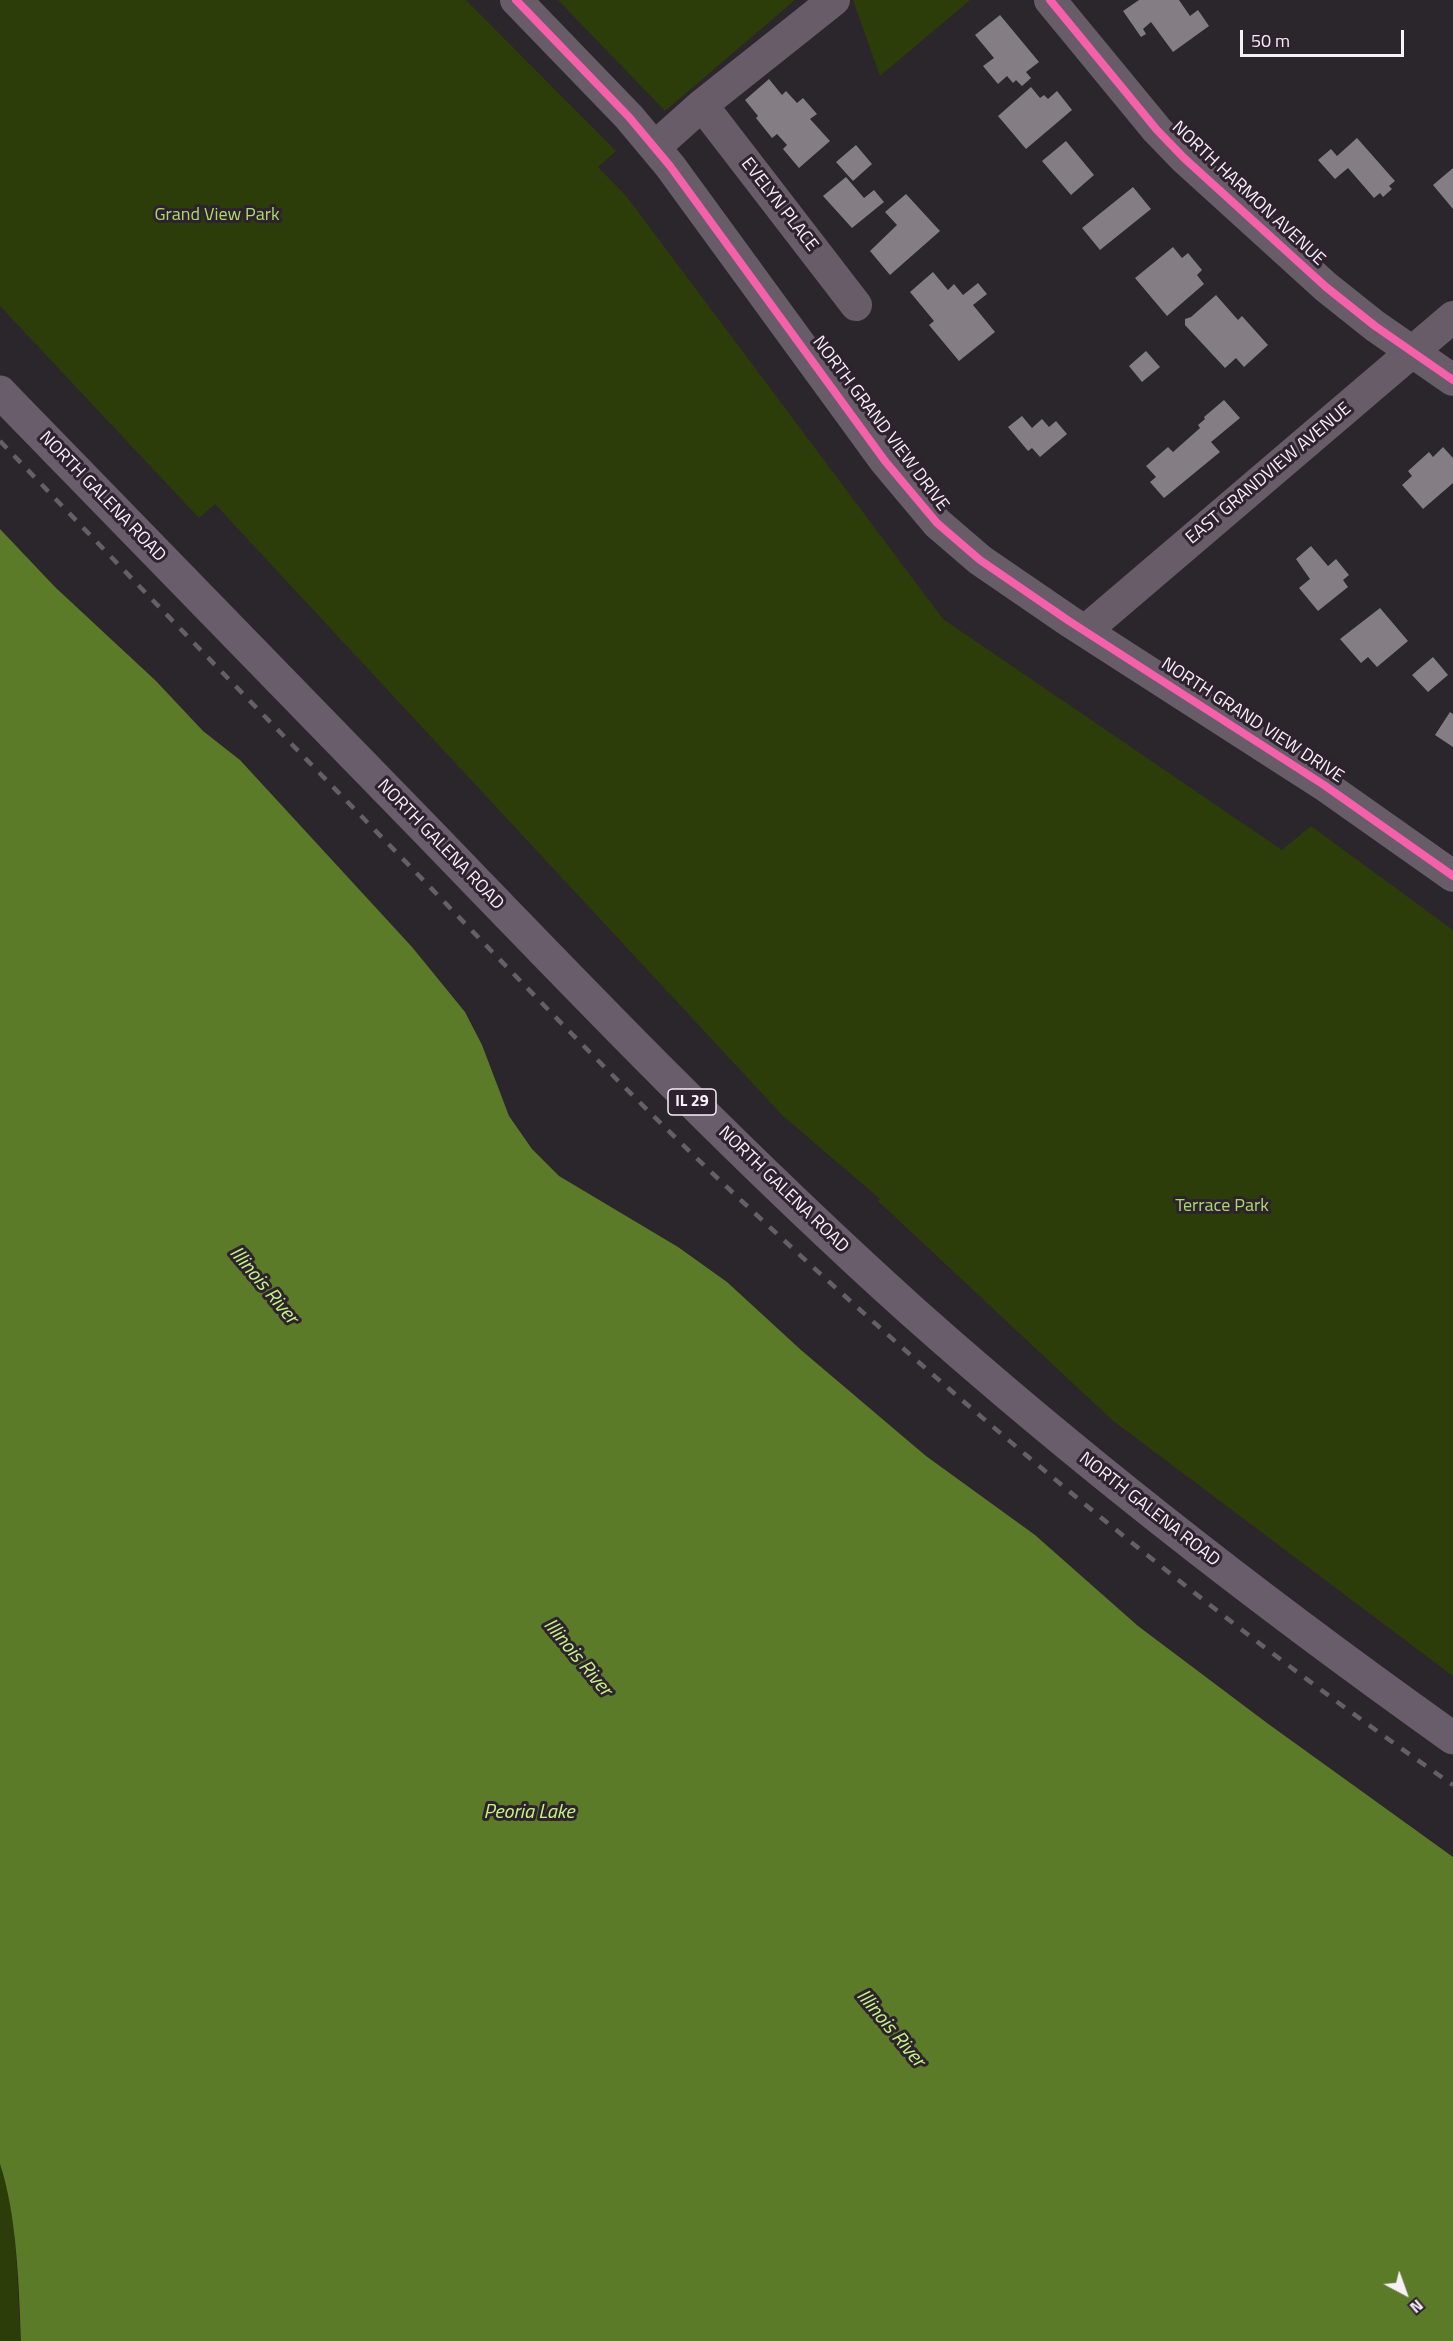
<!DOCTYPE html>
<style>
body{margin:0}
#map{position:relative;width:1453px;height:2341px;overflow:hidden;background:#2b252c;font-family:"Titillium Web",sans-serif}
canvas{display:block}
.north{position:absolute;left:1375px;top:2263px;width:60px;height:60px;-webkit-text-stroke:4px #2e222f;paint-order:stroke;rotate:139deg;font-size:16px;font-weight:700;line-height:24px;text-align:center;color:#f8f0f9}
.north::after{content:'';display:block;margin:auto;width:21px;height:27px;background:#f8f0f9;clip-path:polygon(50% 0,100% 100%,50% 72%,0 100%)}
.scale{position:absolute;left:1240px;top:30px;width:164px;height:27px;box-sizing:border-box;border:3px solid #f8f0f9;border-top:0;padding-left:8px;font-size:18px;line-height:21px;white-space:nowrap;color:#f8f0f9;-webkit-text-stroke:4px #2e222f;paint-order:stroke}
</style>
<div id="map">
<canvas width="1453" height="2341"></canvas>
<div class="north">N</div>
<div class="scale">50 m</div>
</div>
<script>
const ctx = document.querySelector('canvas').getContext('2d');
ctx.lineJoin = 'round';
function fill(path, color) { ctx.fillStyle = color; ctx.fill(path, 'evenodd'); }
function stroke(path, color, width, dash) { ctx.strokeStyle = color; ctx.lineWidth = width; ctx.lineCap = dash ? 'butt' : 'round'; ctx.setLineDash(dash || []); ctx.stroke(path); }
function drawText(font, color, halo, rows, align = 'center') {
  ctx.font = font + ' "Titillium Web",sans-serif'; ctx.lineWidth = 6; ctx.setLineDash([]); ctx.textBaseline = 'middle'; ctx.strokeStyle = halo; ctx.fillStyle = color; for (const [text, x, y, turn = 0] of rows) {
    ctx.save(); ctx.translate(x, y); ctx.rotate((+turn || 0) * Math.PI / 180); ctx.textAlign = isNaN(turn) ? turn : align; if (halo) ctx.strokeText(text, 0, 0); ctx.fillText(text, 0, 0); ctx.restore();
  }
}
fill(new Path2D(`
 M 0,0 L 466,0 L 616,151 L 598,167 L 627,197 L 943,619 L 1282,850 L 1311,826 L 1453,930 L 1453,1676 L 1112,1420 L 878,1201 L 880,1199 L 783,1116 L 215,504 L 199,518 L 0,306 Z
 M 558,0 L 795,0 L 665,111 Z
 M 853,0 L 970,0 L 880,76 Z
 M 0,2164 C 19,2220 16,2283 21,2341 L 0,2341 Z`), '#2c3d09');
fill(new Path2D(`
 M 0,529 L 55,587 L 156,681 L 203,731 L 240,760 L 412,947 L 465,1012 L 482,1045 L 509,1116 L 532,1149 L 559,1176 L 678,1247 L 727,1282 L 801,1350 L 926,1456 L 1035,1535 L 1138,1626 L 1267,1723 L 1453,1857 L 1453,2341 L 21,2341 C 19,2287 17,2215 0,2164 Z`), '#5b7b28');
fill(new Path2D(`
 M 1139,0 L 1179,0 L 1190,16 L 1198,10 L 1209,26 L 1173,52 L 1151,22 L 1143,29 L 1146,34 L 1141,37 L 1123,11 Z
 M 1000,15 L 1039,62 L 1026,72 L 1031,78 L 1022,86 L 1016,80 L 1013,83 L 1007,76 L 998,84 L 983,66 L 994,58 L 975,35 Z
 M 769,79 L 782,95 L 786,91 L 797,103 L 803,98 L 817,114 L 810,119 L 830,141 L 799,168 L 783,149 L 787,145 L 777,134 L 772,138 L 756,118 L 758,116 L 745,100 Z
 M 1031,87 L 1040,98 L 1044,95 L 1048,99 L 1057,91 L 1072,110 L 1026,149 L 998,116 Z
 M 1357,138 L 1395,181 L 1389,186 L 1392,189 L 1383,197 L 1380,193 L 1374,198 L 1348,168 L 1335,179 L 1318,160 L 1331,149 L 1337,156 Z
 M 1066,141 L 1094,175 L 1071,195 L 1042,161 Z
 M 856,145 L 872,164 L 853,181 L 836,162 Z
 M 1453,168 L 1453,209 L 1433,185 Z
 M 846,177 L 864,198 L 874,190 L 884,202 L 852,228 L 823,196 Z
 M 1133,187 L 1151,209 L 1100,250 L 1082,228 Z
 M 906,194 L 940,231 L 890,275 L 870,251 L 897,225 L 885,212 Z
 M 1173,247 L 1182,258 L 1188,253 L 1202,270 L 1197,275 L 1204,284 L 1167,316 L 1135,278 Z
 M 933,272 L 948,290 L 954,284 L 963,295 L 978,283 L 987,294 L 973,305 L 995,332 L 959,361 L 929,325 L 934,321 L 910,292 Z
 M 1216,295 L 1238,320 L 1242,316 L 1268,345 L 1244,367 L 1236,358 L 1225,368 L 1185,325 L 1185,319 L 1191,317 Z
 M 1146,351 L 1160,367 L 1142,382 L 1129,366 Z
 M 1224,400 L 1240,418 L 1211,442 L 1220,452 L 1164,498 L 1150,482 L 1156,477 L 1146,466 L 1168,447 L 1173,452 L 1200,428 L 1198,425 L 1205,419 L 1204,417 Z
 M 1022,416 L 1032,428 L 1042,419 L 1049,427 L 1056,421 L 1067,434 L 1040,457 L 1032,448 L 1028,451 L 1008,427 Z
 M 1443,447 L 1453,458 L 1453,483 L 1423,509 L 1402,485 L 1412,476 L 1408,471 L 1429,452 L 1433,457 Z
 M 1311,546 L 1328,566 L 1336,559 L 1349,575 L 1343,580 L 1348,587 L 1318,611 L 1299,588 L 1310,579 L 1296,559 Z
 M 1380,608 L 1408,641 L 1377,667 L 1368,657 L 1361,663 L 1340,639 Z
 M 1433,657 L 1448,675 L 1428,692 L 1412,675 Z
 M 1450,712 L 1453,714 L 1453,747 L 1435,735 Z`), '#847e84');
stroke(new Path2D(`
 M 516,0 L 629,117 L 670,166 L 885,461 L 937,523 L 980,560 L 1069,621 L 1324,785 L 1453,876
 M 1050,0 L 1157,130 L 1184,158 L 1326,287 L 1375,326 L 1453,380
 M 702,105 L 856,305
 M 655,147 L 702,105 L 834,0
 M 1085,631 L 1453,317`), '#675c68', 32);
stroke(new Path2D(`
 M 0,392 C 143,540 287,687 431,835 C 588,998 745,1161 913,1312 C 1085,1465 1266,1605 1453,1738`), '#695c6b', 33);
stroke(new Path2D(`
 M 0,441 C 133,580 267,719 401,857 C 514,974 626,1093 745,1204 C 968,1413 1202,1610 1453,1785`), '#665e68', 4.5, [10, 10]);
stroke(new Path2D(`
 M 516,0 L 629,117 L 670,166 L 885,461 L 937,523 L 980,560 L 1069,621 L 1324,785 L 1453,876
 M 1050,0 L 1157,130 L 1184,158 L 1326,287 L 1375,326 L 1453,380`), '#f560ab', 8);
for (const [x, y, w] of [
 [692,1102,48]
]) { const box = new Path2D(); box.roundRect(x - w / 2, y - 13, w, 26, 4.5); ctx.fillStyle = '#2e222f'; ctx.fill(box); stroke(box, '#f8f0f9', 1.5); }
drawText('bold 16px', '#f8f0f9', null, [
 ["IL 29",692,1102]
]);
drawText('18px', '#f8f0f9', '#2e222f', [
 ["NORTH HARMON AVENUE",1248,194,43],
 ["EVELYN PLACE",779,205,52],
 ["NORTH GRAND VIEW DRIVE",880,424,53],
 ["EAST GRANDVIEW AVENUE",1269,474,-40],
 ["NORTH GALENA ROAD",102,497,46],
 ["NORTH GRAND VIEW DRIVE",1252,721,33],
 ["NORTH GALENA ROAD",440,845,46],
 ["NORTH GALENA ROAD",783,1190,44],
 ["NORTH GALENA ROAD",1149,1510,38]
]);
drawText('18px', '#acdc68', '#2e222f', [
 ["Grand View Park",217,216],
 ["Terrace Park",1222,1207]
]);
drawText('italic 20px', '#c6f782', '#2e222f', [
 ["Illinois River",263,1286,50],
 ["Illinois River",577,1658,50],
 ["Peoria Lake",529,1813],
 ["Illinois River",890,2029,50]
]);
</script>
